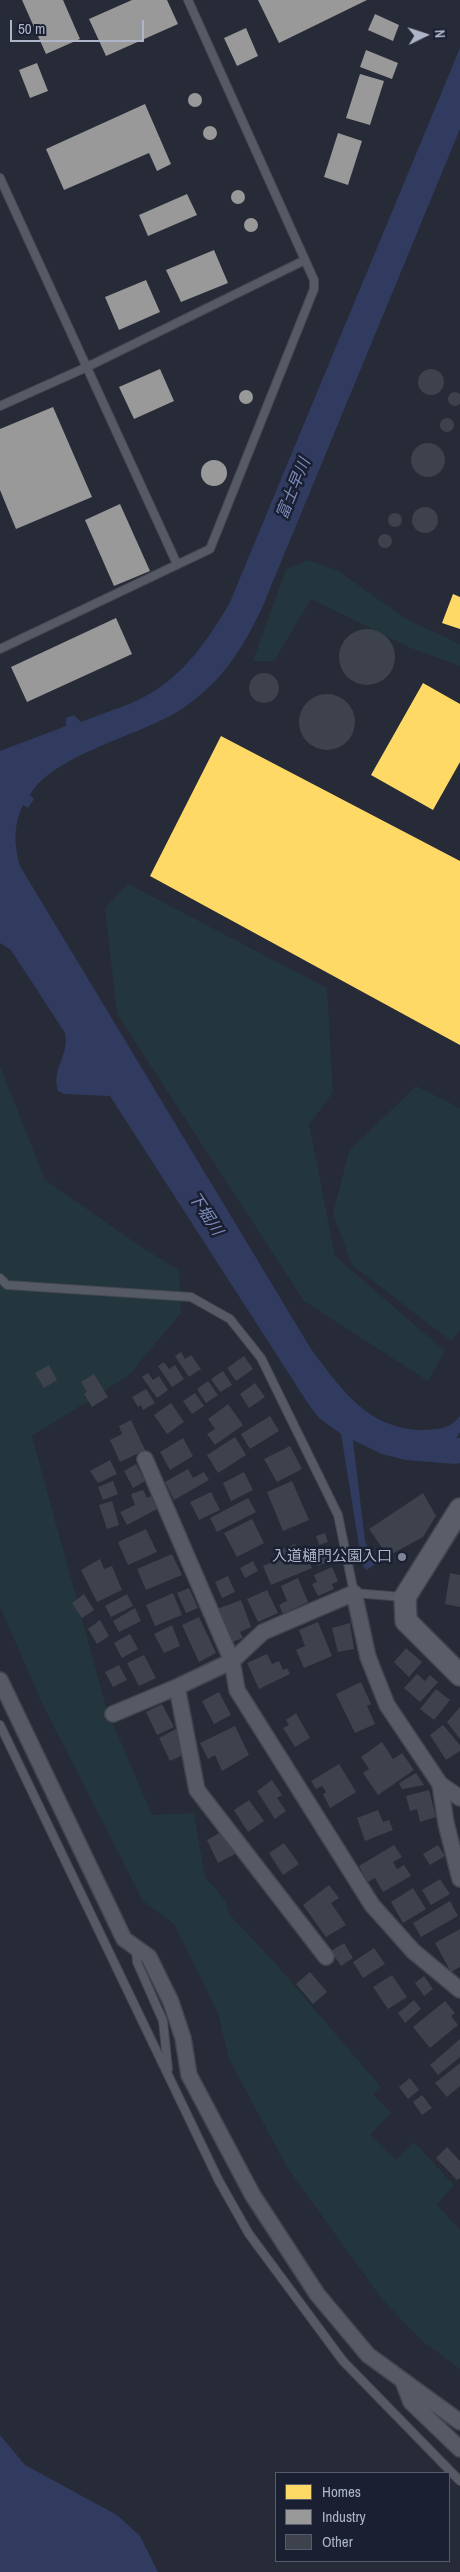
<!DOCTYPE html>
<meta charset="utf-8">
<style>
body{margin:0}
#map{position:relative;width:460px;height:2572px;overflow:hidden;background:#262b37;font-family:"Archivo Narrow",sans-serif}
canvas{display:block}
.legend{position:absolute;left:275px;top:2472px;width:175px;height:90px;box-sizing:border-box;background:#1a1f32;border:1px solid #565b6e;margin:0;padding:6px 9px;list-style:none;font-size:15px;color:#afb5c9}
.legend li{display:flex;align-items:center;gap:10px;height:25px}
.legend b{width:25px;border:1px solid #565b6e}
.north{position:absolute;left:400px;top:10px;width:50px;height:50px;-webkit-text-stroke:4px #1a1f32;paint-order:stroke;rotate:86deg;font-size:14px;font-weight:700;line-height:20px;text-align:center;color:#afb5c9}
.north::after{content:'';display:block;margin:auto;width:18px;height:22px;background:#afb5c9;clip-path:polygon(50% 0,100% 100%,50% 72%,0 100%)}
.scale{position:absolute;left:10px;top:20px;width:134px;height:22px;box-sizing:border-box;border:2px solid #afb5c9;border-top:0;padding-left:6px;font-size:15px;line-height:18px;white-space:nowrap;color:#afb5c9;-webkit-text-stroke:4px #1a1f32;paint-order:stroke}
</style>
<div id="map">
<canvas width="460" height="2572"></canvas>
<ul class="legend">
<li><b style="height:14px;background:#ffd966"></b>Homes</li>
<li><b style="height:14px;background:#999"></b>Industry</li>
<li><b style="height:14px;background:#3e424d"></b>Other</li>
</ul>
<div class="north">N</div>
<div class="scale">50 m</div>
</div>
<script>
const ctx = document.querySelector('canvas').getContext('2d');
ctx.lineJoin = 'round';
function fill(path, color) { ctx.fillStyle = color; ctx.fill(path, 'evenodd'); }
function stroke(path, color, width, dash) { ctx.strokeStyle = color; ctx.lineWidth = width; ctx.lineCap = dash ? 'butt' : 'round'; ctx.setLineDash(dash || []); ctx.stroke(path); }
function drawText(font, color, halo, rows, align = 'center') {
  ctx.font = font + ' "Archivo Narrow","Noto Sans JP",sans-serif'; ctx.lineWidth = 5; ctx.setLineDash([]); ctx.textBaseline = 'middle'; ctx.strokeStyle = halo; ctx.fillStyle = color; for (const [text, x, y, turn = 0] of rows) {
    ctx.save(); ctx.translate(x, y); ctx.rotate((+turn || 0) * Math.PI / 180); ctx.textAlign = isNaN(turn) ? turn : align; if (halo) ctx.strokeText(text, 0, 0); ctx.fillText(text, 0, 0); ctx.restore();
  }
}
fill(new Path2D(`
 M 308,560 L 337,570 L 406,619 L 460,644 L 460,666 L 411,648 L 311,599 L 274,661 L 253,661 L 286,569 Z
 M 128,884 L 327,988 L 333,1093 L 309,1124 L 335,1256 L 445,1351 L 428,1381 L 304,1301 L 117,1014 L 105,908 Z
 M 0,1066 L 45,1180 L 143,1248 L 179,1270 L 181,1313 L 128,1376 L 32,1436 L 106,1707 L 152,1815 L 194,1813 L 205,1877 L 225,1900 L 229,1914 L 275,1963 L 381,2087 L 373,2094 L 391,2113 L 370,2135 L 396,2160 L 414,2142 L 454,2185 L 437,2205 L 460,2230 L 460,2369 L 421,2340 L 381,2298 L 287,2167 L 229,2059 L 218,2013 L 174,1924 L 143,1901 L 43,1705 L 0,1607 Z
 M 416,1086 L 460,1108 L 460,1330 L 451,1341 L 352,1265 L 333,1214 L 349,1151 Z`), '#23353d');
fill(new Path2D(`
 M 460,48 L 460,129 L 262,608 C 240,653 221,684 177,712 C 140,735 51,756 30,795 L 34,799 L 28,808 L 23,805 C 13,825 14,845 20,866 L 311,1349 C 342,1390 369,1431 426,1430 C 441,1429 451,1428 460,1416 L 460,1432 L 456,1438 L 460,1438 L 460,1463 L 456,1464 L 405,1460 L 382,1454 L 353,1440 L 365,1541 L 376,1564 L 366,1570 L 362,1564 L 341,1434 L 319,1418 L 309,1405 L 110,1096 L 65,1094 L 58,1091 C 51,1069 70,1054 65,1033 L 11,950 L 0,943 L 0,751 L 66,726 L 66,718 L 74,715 L 81,722 C 102,713 126,707 146,696 C 184,675 209,639 230,602 Z
 M 0,2435 L 25,2465 L 117,2515 L 140,2536 L 158,2572 L 0,2572 Z`), '#303b5f');
fill(new Path2D(`
 M 453,594 L 460,597 L 460,629 L 442,623 Z
 M 423,683 L 460,704 L 460,762 L 433,810 L 371,775 Z
 M 221,736 L 460,861 L 460,1045 L 150,876 Z`), '#ffd966');
fill(new Path2D(`
 M 22,0 L 63,0 L 80,39 L 46,54 Z
 M 132,0 L 167,0 L 178,24 L 106,56 L 89,19 Z
 M 258,0 L 367,0 L 279,43 Z
 M 375,14 L 399,25 L 393,41 L 368,30 Z
 M 246,28 L 258,56 L 237,66 L 224,38 Z
 M 366,50 L 398,63 L 392,79 L 360,67 Z
 M 37,63 L 48,91 L 30,98 L 19,70 Z
 M 360,74 L 384,81 L 370,125 L 346,118 Z
 M188 100a7 7 0 1 1 14 0a7 7 0 1 1-14 0Z
 M 145,104 L 171,164 L 157,171 L 149,153 L 64,190 L 46,149 Z
 M203 133a7 7 0 1 1 14 0a7 7 0 1 1-14 0Z
 M 338,133 L 362,141 L 348,185 L 324,177 Z
 M231 197a7 7 0 1 1 14 0a7 7 0 1 1-14 0Z
 M 187,194 L 197,215 L 148,236 L 139,215 Z
 M244 225a7 7 0 1 1 14 0a7 7 0 1 1-14 0Z
 M 214,250 L 228,283 L 181,302 L 166,270 Z
 M 146,280 L 160,312 L 119,330 L 105,297 Z
 M 160,369 L 174,401 L 134,419 L 119,387 Z
 M239 397a7 7 0 1 1 14 0a7 7 0 1 1-14 0Z
 M 53,407 L 92,497 L 16,529 L 0,490 L 0,429 Z
 M201 473a13 13 0 1 1 26 0a13 13 0 1 1-26 0Z
 M 120,504 L 150,571 L 114,586 L 85,520 Z
 M 116,618 L 132,654 L 27,702 L 11,667 Z`), '#999');
fill(new Path2D(`
 M418 382a13 13 0 1 1 26 0a13 13 0 1 1-26 0Z
 M448 399a7 7 0 1 1 14 0a7 7 0 1 1-14 0Z
 M440 425a7 7 0 1 1 14 0a7 7 0 1 1-14 0Z
 M411 460a17 17 0 1 1 34 0a17 17 0 1 1-34 0Z
 M412 520a13 13 0 1 1 26 0a13 13 0 1 1-26 0Z
 M388 520a7 7 0 1 1 14 0a7 7 0 1 1-14 0Z
 M378 541a7 7 0 1 1 14 0a7 7 0 1 1-14 0Z
 M339 657a28 28 0 1 1 56 0a28 28 0 1 1-56 0Z
 M249 688a15 15 0 1 1 30 0a15 15 0 1 1-30 0Z
 M299 722a28 28 0 1 1 56 0a28 28 0 1 1-56 0Z
 M 181,1352 L 185,1359 L 191,1355 L 201,1369 L 189,1377 L 175,1356 Z
 M 244,1356 L 253,1369 L 236,1381 L 227,1368 Z
 M 164,1362 L 169,1369 L 175,1365 L 184,1379 L 172,1387 L 158,1366 Z
 M 49,1365 L 57,1380 L 44,1388 L 35,1373 Z
 M 223,1371 L 232,1385 L 220,1392 L 211,1379 Z
 M 148,1373 L 153,1380 L 159,1376 L 168,1390 L 157,1398 L 142,1377 Z
 M 94,1374 L 108,1397 L 92,1407 L 84,1394 L 87,1392 L 81,1382 Z
 M 208,1381 L 218,1395 L 206,1403 L 197,1389 Z
 M 255,1383 L 265,1397 L 249,1408 L 240,1394 Z
 M 146,1389 L 155,1403 L 143,1410 L 141,1405 L 138,1407 L 132,1397 Z
 M 195,1393 L 204,1406 L 192,1414 L 183,1401 Z
 M 171,1403 L 184,1422 L 167,1434 L 154,1415 Z
 M 228,1404 L 243,1425 L 215,1445 L 207,1434 L 215,1429 L 208,1419 Z
 M 270,1416 L 279,1431 L 250,1449 L 241,1434 Z
 M 131,1420 L 145,1450 L 120,1462 L 110,1440 L 122,1434 L 119,1426 Z
 M 235,1437 L 246,1455 L 218,1473 L 207,1455 Z
 M 183,1438 L 193,1456 L 170,1470 L 160,1452 Z
 M 290,1446 L 302,1469 L 277,1482 L 264,1459 Z
 M 110,1460 L 117,1474 L 98,1483 L 90,1471 Z
 M 136,1464 L 145,1481 L 133,1488 L 124,1471 Z
 M 188,1469 L 193,1478 L 204,1472 L 209,1480 L 174,1500 L 165,1482 Z
 M 244,1472 L 253,1490 L 231,1501 L 223,1483 Z
 M 113,1481 L 118,1494 L 103,1500 L 98,1487 Z
 M 292,1481 L 309,1520 L 283,1531 L 267,1492 Z
 M 143,1490 L 147,1498 L 151,1496 L 157,1509 L 127,1525 L 120,1512 L 135,1505 L 131,1494 Z
 M 211,1492 L 220,1510 L 199,1520 L 190,1502 Z
 M 423,1493 L 436,1516 L 423,1537 L 388,1556 L 369,1529 Z
 M 248,1498 L 256,1512 L 217,1532 L 210,1518 Z
 M 112,1501 L 119,1525 L 107,1529 L 99,1505 Z
 M 252,1519 L 264,1543 L 237,1557 L 224,1533 Z
 M 146,1529 L 157,1552 L 128,1565 L 118,1542 Z
 M 325,1533 L 328,1542 L 319,1545 L 316,1536 Z
 M 295,1544 L 302,1562 L 308,1559 L 312,1568 L 271,1585 L 263,1566 L 280,1559 L 277,1551 Z
 M 329,1549 L 333,1560 L 318,1566 L 313,1555 Z
 M 172,1554 L 182,1575 L 146,1590 L 137,1569 Z
 M 100,1559 L 104,1569 L 112,1566 L 122,1590 L 97,1602 L 81,1570 Z
 M 253,1561 L 258,1571 L 245,1578 L 240,1568 Z
 M 332,1567 L 338,1581 L 332,1584 L 334,1589 L 318,1596 L 312,1584 L 317,1582 L 314,1575 Z
 M 450,1573 L 460,1575 L 460,1607 L 445,1604 Z
 M 228,1576 L 235,1592 L 222,1598 L 215,1582 Z
 M 298,1578 L 308,1602 L 283,1614 L 279,1605 L 287,1601 L 281,1586 Z
 M 189,1588 L 198,1608 L 186,1613 L 177,1593 Z
 M 267,1590 L 278,1613 L 258,1622 L 247,1599 Z
 M 173,1593 L 182,1615 L 155,1626 L 146,1605 Z
 M 84,1594 L 94,1610 L 82,1618 L 72,1603 Z
 M 127,1594 L 133,1606 L 111,1617 L 105,1606 Z
 M 241,1600 L 251,1627 L 240,1632 L 243,1638 L 230,1643 L 217,1609 Z
 M 135,1608 L 141,1621 L 119,1632 L 113,1621 Z
 M 199,1617 L 216,1653 L 199,1662 L 182,1625 Z
 M 100,1620 L 109,1636 L 97,1644 L 88,1629 Z
 M 318,1622 L 332,1656 L 304,1668 L 296,1650 L 305,1646 L 299,1630 Z
 M 350,1623 L 354,1649 L 338,1652 L 332,1628 Z
 M 172,1625 L 180,1646 L 164,1653 L 154,1634 Z
 M 130,1634 L 138,1649 L 122,1658 L 114,1643 Z
 M 406,1648 L 422,1662 L 409,1677 L 394,1662 Z
 M 267,1654 L 272,1664 L 279,1661 L 283,1670 L 287,1668 L 290,1674 L 259,1689 L 247,1663 Z
 M 144,1655 L 156,1678 L 139,1686 L 127,1663 Z
 M 119,1665 L 127,1680 L 113,1687 L 105,1672 Z
 M 417,1674 L 425,1681 L 430,1675 L 438,1682 L 420,1702 L 404,1688 Z
 M 361,1682 L 371,1704 L 367,1706 L 375,1724 L 355,1733 L 336,1694 Z
 M 436,1689 L 450,1700 L 434,1720 L 420,1709 Z
 M 219,1692 L 231,1715 L 214,1724 L 202,1701 Z
 M 162,1704 L 174,1727 L 157,1735 L 146,1712 Z
 M 460,1707 L 460,1739 L 447,1722 Z
 M 296,1713 L 310,1738 L 295,1747 L 283,1728 L 289,1725 L 286,1720 Z
 M 443,1725 L 460,1745 L 460,1751 L 446,1760 L 430,1735 Z
 M 235,1726 L 249,1755 L 222,1771 L 215,1755 L 208,1759 L 200,1743 Z
 M 176,1729 L 187,1753 L 170,1761 L 159,1738 Z
 M 382,1742 L 393,1759 L 402,1753 L 414,1770 L 378,1795 L 363,1773 L 369,1769 L 361,1757 Z
 M 339,1764 L 356,1792 L 330,1808 L 323,1794 L 326,1792 L 322,1786 L 316,1789 L 311,1781 Z
 M 416,1773 L 424,1785 L 402,1789 L 399,1783 Z
 M 272,1780 L 282,1795 L 277,1798 L 286,1811 L 275,1819 L 257,1791 Z
 M 429,1790 L 436,1817 L 420,1822 L 417,1809 L 410,1811 L 406,1796 Z
 M 249,1800 L 264,1821 L 248,1832 L 234,1810 Z
 M 378,1810 L 383,1822 L 389,1820 L 393,1830 L 365,1841 L 357,1818 Z
 M 223,1831 L 235,1854 L 218,1863 L 207,1840 Z
 M 284,1843 L 299,1864 L 283,1875 L 269,1853 Z
 M 394,1845 L 402,1857 L 393,1862 L 397,1869 L 404,1865 L 411,1876 L 383,1892 L 375,1878 L 368,1882 L 359,1866 Z
 M 438,1845 L 445,1856 L 430,1865 L 423,1854 Z
 M 440,1879 L 450,1894 L 431,1905 L 422,1890 Z
 M 329,1885 L 339,1898 L 331,1903 L 346,1925 L 326,1937 L 303,1905 Z
 M 413,1888 L 426,1909 L 403,1923 L 391,1902 Z
 M 450,1901 L 458,1916 L 421,1937 L 413,1923 Z
 M 460,1929 L 460,1967 L 451,1972 L 435,1943 Z
 M 344,1943 L 353,1958 L 341,1966 L 331,1951 Z
 M 374,1948 L 385,1964 L 363,1978 L 353,1962 Z
 M 310,1972 L 327,1992 L 313,2004 L 296,1984 Z
 M 392,1975 L 407,1997 L 388,2009 L 373,1987 Z
 M 424,1976 L 433,1989 L 424,1996 L 415,1983 Z
 M 414,2000 L 421,2009 L 405,2023 L 398,2013 Z
 M 445,2001 L 455,2013 L 451,2016 L 458,2025 L 430,2048 L 413,2027 Z
 M 460,2039 L 460,2057 L 438,2075 L 430,2065 Z
 M 460,2063 L 460,2086 L 447,2097 L 435,2083 Z
 M 410,2078 L 419,2090 L 408,2099 L 399,2087 Z
 M 422,2095 L 432,2108 L 422,2115 L 413,2102 Z
 M 447,2147 L 460,2161 L 460,2178 L 457,2180 L 436,2158 Z`), '#3e424d');
const service = new Path2D(`
 M 0,178 L 177,564
 M 0,406 L 87,367 L 305,260
 M 0,649 L 210,549 L 314,289 L 314,280 L 188,0
 M 0,1278 L 7,1285 L 191,1297 L 230,1319 L 261,1358 L 338,1515 L 354,1593 L 403,1597
 M 0,1725 L 219,2181 L 249,2234 L 343,2361 L 460,2481
 M 136,1949 L 137,1962 L 163,2021 L 168,2069`);
const minor = new Path2D(`
 M 145,1459 L 232,1661 L 237,1690 L 372,1905 L 413,1951 L 460,1990
 M 0,1680 L 124,1939 L 149,1957 L 171,2002 L 183,2038 L 189,2075 L 252,2194 L 317,2294 L 368,2355 L 460,2422
 M 177,1687 L 197,1790 L 326,1957
 M 113,1714 L 177,1687 L 232,1661 L 263,1632 L 354,1593 L 368,1657 L 387,1705 L 440,1784 L 460,1798
 M 440,1784 L 446,1823 L 460,1879
 M 403,2381 L 411,2402 L 460,2449`);
const secondary = new Path2D(`
 M 460,1509 L 405,1597 L 406,1621 L 460,1675`);
stroke(service, '#434650', 10);
stroke(minor, '#434650', 18);
stroke(secondary, '#434650', 24);
stroke(service, '#565a64', 8);
stroke(minor, '#565a64', 15);
stroke(secondary, '#5b5e69', 21);
for (const [x, y, r, color] of [
 [402,1557,5,"#7f8596"]
]) { const dot = new Path2D(); dot.arc(x, y, r, 0, 2 * Math.PI); ctx.fillStyle = color; ctx.fill(dot); stroke(dot, '#1a1f32', 2); }
drawText('15px', '#afb5c9', '#1a1f32', [
 ["入道樋門公園入口",392,1557]
], 'right');
drawText('italic 16px', '#7c8bb8', '#1a1f32', [
 ["富士早川",294,489,-68],
 ["下堀川",205,1214,57]
]);
</script>
